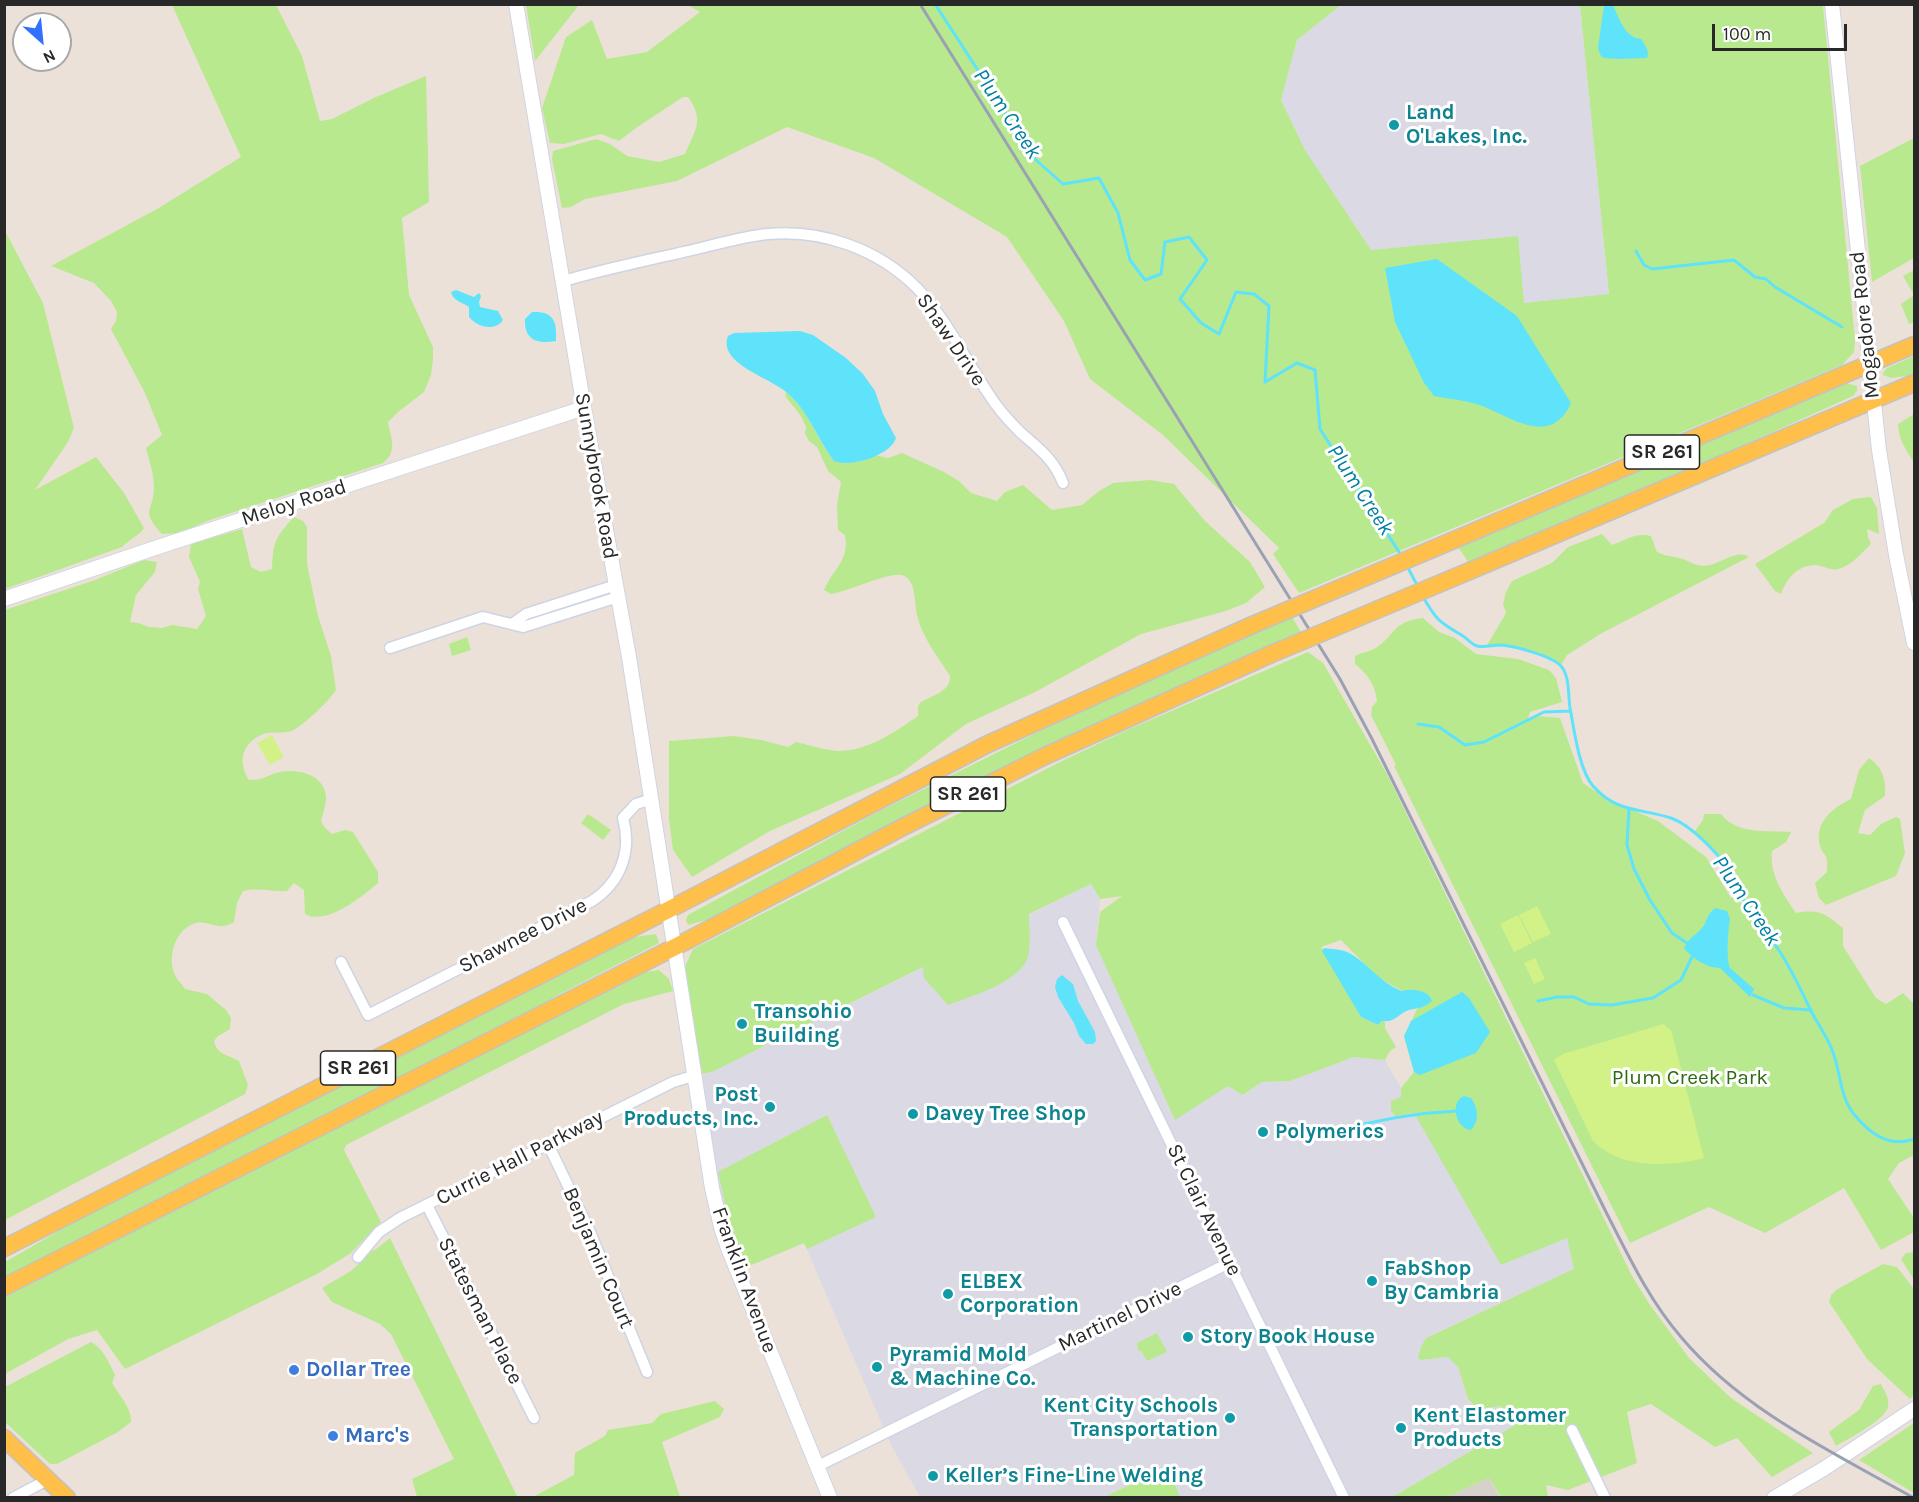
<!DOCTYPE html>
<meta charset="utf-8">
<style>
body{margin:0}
#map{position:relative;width:1919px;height:1502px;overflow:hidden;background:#ece1d8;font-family:Karla,sans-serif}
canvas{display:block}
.frame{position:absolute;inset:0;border:6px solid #282828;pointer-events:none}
.north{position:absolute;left:12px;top:12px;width:60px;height:60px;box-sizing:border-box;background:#fff;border:2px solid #a9a9a9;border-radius:50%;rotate:153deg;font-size:16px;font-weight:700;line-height:24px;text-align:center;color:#282828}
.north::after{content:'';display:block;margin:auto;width:21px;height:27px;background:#3270ff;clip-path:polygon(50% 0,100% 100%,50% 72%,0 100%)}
.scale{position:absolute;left:1712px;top:24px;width:135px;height:27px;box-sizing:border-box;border:3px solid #282828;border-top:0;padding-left:8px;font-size:18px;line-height:21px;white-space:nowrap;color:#282828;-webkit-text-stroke:4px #fff;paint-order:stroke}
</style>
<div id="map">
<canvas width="1919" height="1502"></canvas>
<div class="frame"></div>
<div class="north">N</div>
<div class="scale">100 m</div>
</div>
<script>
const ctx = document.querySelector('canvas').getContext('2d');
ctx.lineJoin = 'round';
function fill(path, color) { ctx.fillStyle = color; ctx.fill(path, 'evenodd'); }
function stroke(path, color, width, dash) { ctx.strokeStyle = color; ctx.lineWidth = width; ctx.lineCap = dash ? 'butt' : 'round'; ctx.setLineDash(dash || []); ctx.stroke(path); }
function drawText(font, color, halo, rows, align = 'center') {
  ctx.font = font + ' Karla,sans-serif'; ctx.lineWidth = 6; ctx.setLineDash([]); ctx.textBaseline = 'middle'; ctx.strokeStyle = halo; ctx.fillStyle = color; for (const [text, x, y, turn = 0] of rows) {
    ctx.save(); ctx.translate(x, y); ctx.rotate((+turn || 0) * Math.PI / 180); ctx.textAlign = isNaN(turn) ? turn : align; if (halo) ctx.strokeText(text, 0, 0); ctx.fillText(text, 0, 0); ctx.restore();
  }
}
fill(new Path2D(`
 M 1341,5 L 1580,5 L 1609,295 L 1524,303 L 1517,237 L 1371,250 L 1305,150 L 1281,100 L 1297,40 Z
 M 1091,884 L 1100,899 L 1096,945 L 1228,1086 L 1244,1095 L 1262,1082 L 1290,1081 L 1354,1057 L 1385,1060 L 1501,1264 L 1567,1237 L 1574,1270 L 1425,1338 L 1422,1360 L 1448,1357 L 1458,1367 L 1468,1400 L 1478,1409 L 1501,1406 L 1514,1427 L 1396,1494 L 1398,1497 L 1180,1497 L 1168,1467 L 1104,1497 L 920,1497 L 891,1445 L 804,1243 L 737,1271 L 693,1076 L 712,1072 Z`), '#dbdae4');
fill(new Path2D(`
 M 172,5 L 276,5 L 302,56 L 320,121 L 332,119 L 376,97 L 426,76 L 429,202 L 402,218 L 409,295 L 433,347 L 433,360 L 431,375 L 424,392 L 398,412 L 388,422 C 391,439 398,451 383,463 L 210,520 L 179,533 L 162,534 C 139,509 154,513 154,486 C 154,474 149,460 146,448 L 162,435 L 145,393 L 111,329 L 116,321 L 117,312 L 111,301 L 94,283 L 51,266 L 157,209 L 241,157 Z
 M 526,5 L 579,5 L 535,61 Z
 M 688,5 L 1341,5 L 1297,40 L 1281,100 L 1305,150 L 1371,250 L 1518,236 L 1524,303 L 1609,294 L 1580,5 L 1823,5 L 1855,340 L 1854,352 L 1842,365 L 1299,593 L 1273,554 L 1279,548 L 1163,435 L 1090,379 L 1064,321 L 1007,237 L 874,158 L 787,127 L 677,181 L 585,199 L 571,207 L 562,208 L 552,159 L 553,151 L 596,139 L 610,144 L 627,156 L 659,162 L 685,154 C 695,130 705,121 688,97 L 683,97 L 636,128 L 619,141 L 601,134 L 564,144 L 550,143 L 542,108 L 566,37 L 592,20 L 607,59 L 647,52 L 700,12 Z
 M 1914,138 L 1914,258 L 1872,282 L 1860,166 Z
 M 4,229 L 43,303 L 74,428 L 68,442 L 35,490 L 96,457 L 124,493 L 144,528 C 139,536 130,539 122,547 L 5,589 Z
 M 1914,270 L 1914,322 L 1909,324 L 1901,304 L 1914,295 L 1903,276 Z
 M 1914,356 L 1914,375 L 1891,378 L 1883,375 L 1883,373 L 1887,368 Z
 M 1846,383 L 1857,386 L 1857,391 L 1853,396 L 1664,481 L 1469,563 L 1458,547 L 1831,388 Z
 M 786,392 C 808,410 817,439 834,461 L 857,462 L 875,455 L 888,458 L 902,453 L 944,472 L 959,481 L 971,493 L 997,501 L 1005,492 L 1023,485 L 1052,510 L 1082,505 L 1099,491 L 1113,483 L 1150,480 L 1174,484 L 1205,521 L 1250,562 L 1265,587 L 1246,603 L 1226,611 L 1141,634 L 1035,692 L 966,724 L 900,774 L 770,831 L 692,877 L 673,850 L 669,819 L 669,741 L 734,736 L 761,740 L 788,747 L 796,742 C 809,745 824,750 838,751 C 868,751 895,732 918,716 L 918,706 L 921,702 C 932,696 951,691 950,676 C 938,657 922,637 917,615 C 914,603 917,578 901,575 C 889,572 846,592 831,594 L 824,590 C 833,569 850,560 845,535 L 838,530 L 837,505 L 841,482 L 828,471 L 817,447 L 809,441 L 805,434 L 806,427 L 801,416 L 785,396 Z
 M 1914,414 L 1914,462 C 1906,451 1898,438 1898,424 Z
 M 1871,497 L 1877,508 L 1879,534 L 1867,529 L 1868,537 L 1871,544 C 1862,553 1851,566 1838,569 C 1830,571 1822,565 1815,565 C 1797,565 1786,580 1781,594 L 1775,591 L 1755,564 L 1824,523 L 1833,510 L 1853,499 Z
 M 294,517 L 303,521 L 307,527 L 307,564 L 318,616 L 331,656 L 336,690 C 330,700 301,728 291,731 C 282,734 271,731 263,734 C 242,743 237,762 249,780 C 263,780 264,777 276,773 C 295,767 325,774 326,797 C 326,805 323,814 321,821 L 325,828 L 332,834 L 345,830 L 353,832 L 378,872 L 378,883 C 362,897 326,926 305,914 L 304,890 L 294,883 L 287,891 C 271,892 258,887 243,891 L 237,903 L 234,922 C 217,933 209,918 193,924 C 175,931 168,956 174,973 C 176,979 182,984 185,989 L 207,994 L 226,1010 L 231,1018 L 230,1029 L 218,1036 L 214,1041 C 217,1055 229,1055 239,1061 L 248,1085 L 245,1094 L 5,1220 L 5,610 L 95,580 L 144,560 L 157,562 L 155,572 L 136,595 L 130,622 L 138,623 L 149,627 L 162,628 L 172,625 L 197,629 L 206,616 L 198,589 L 200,582 L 189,557 L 191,544 L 242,529 L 251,567 L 261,572 L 272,569 C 273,541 275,538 294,517 Z
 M 1602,534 L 1612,545 C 1626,540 1636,532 1651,536 L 1657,552 C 1665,556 1671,556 1679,558 C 1692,561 1694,568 1710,565 C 1721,562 1740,549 1749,557 L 1602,633 L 1567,655 L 1561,665 C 1540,653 1510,641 1486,647 L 1506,613 L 1503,604 L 1506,592 L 1512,581 L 1552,563 L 1568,547 Z
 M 1292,617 L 1302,634 L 720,916 L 688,925 L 686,920 L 688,915 L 878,812 L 1126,688 Z
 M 1423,618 L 1439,632 L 1455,638 L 1476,654 L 1518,659 L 1549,670 L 1556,678 L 1562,702 L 1530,712 L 1528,719 L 1537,716 L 1560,718 L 1583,783 L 1607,799 L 1658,821 L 1706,857 L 1731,898 L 1734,897 L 1752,912 L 1730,871 L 1695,831 L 1703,820 L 1704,814 L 1721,814 C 1737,835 1767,830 1791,832 L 1786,842 L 1772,851 C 1769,874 1783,894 1796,913 C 1820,909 1824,913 1843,928 L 1843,946 L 1876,998 L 1886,1004 L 1903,993 L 1914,1004 L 1914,1155 L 1899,1163 L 1888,1179 L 1914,1218 L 1914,1232 L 1881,1250 L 1844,1188 L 1765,1233 L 1709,1207 L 1630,1243 L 1394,766 L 1396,765 L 1371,715 L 1372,707 L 1377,701 C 1375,684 1368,675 1355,664 L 1355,656 C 1362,652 1370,652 1377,647 C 1397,633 1392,622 1423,618 Z
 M 467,637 L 471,650 L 452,656 L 449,644 Z
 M 1308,652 L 1323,663 L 1387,774 L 1632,1276 L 1650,1305 L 1689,1358 L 1731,1398 L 1813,1453 L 1772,1477 L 1737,1438 L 1715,1447 L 1651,1404 L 1627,1412 L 1637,1463 L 1568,1490 L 1546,1485 L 1548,1497 L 1501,1497 L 1489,1478 L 1447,1497 L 1392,1497 L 1514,1426 L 1501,1406 L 1478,1409 L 1468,1399 L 1458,1367 L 1448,1357 L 1421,1360 L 1418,1358 L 1421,1347 L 1426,1338 L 1574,1269 L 1567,1238 L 1501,1265 L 1414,1113 L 1396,1116 L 1391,1111 L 1391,1101 L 1401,1097 L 1401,1088 L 1414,1072 L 1404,1036 L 1421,1001 L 1377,977 L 1341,940 L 1321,947 L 1345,981 L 1361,1017 L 1378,1025 L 1382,1021 L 1385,1022 L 1385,1028 L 1396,1047 L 1390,1051 L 1385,1060 L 1354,1057 L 1290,1081 L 1262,1082 L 1243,1095 L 1228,1086 L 1175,1120 L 1096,945 L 1100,912 L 1122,896 L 1100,899 L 1091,884 L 1029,914 C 1029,926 1031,947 1028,957 C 1019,983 971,996 948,1005 L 924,978 L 923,967 L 712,1072 L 701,1074 L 684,969 L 693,949 L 1062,761 L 1125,731 Z
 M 1869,758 C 1883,768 1886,779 1885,796 L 1865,810 L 1858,833 L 1870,835 L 1881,824 L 1896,817 L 1900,819 L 1905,853 L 1896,876 L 1826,905 L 1819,898 L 1815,883 L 1827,872 C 1827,868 1828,861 1826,857 C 1825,854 1822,852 1821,849 C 1812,824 1832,808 1851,799 L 1859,770 Z
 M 588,814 L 611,830 L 603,840 L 581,823 Z
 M 656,934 L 659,943 L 560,994 L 515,1021 L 5,1281 L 5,1262 L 95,1210 L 597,955 L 634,937 Z
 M 659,970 L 669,979 L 673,991 L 624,1004 L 346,1145 L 344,1150 L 381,1222 L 351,1253 L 317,1274 L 125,1369 L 97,1330 L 68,1339 L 5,1374 L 5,1297 L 639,973 Z
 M 827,1115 L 876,1217 L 807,1249 L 804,1243 L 744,1268 L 733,1239 L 718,1172 Z
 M 390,1238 L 517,1496 L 513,1497 L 417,1497 L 412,1479 L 454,1459 L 391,1334 L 380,1324 L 332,1302 L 322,1288 L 351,1271 L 373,1250 L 375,1250 Z
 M 1914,1252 L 1914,1280 L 1901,1259 L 1906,1253 Z
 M 1883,1264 L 1897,1267 L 1914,1289 L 1914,1395 L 1910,1399 L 1867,1359 L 1829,1302 L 1831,1295 L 1836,1290 Z
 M 1157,1333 L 1167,1352 L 1147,1361 L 1142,1352 L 1138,1350 L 1137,1343 Z
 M 91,1342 C 102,1347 110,1364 115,1375 L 112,1383 C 119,1395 132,1408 131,1422 L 118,1432 L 57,1464 L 50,1464 L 5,1422 L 5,1387 Z
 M 1881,1384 C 1884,1390 1890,1399 1888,1407 C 1885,1420 1848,1439 1836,1446 L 1829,1432 L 1859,1410 L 1873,1386 Z
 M 715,1401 L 724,1409 L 720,1417 L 662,1442 L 680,1497 L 533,1497 L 574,1475 L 575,1453 L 605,1436 L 608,1430 L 652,1423 L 661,1414 Z
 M 1914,1423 L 1914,1493 L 1859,1460 Z
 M 1168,1467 L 1180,1497 L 1104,1497 Z`), '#b8e98e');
fill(new Path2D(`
 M 272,735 L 284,757 L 270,765 L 257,743 Z
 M 1537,906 L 1551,934 L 1533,942 L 1519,915 Z
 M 1518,915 L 1532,943 L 1514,952 L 1500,924 Z
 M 1535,958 L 1545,979 L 1534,984 L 1524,963 Z
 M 1663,1024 L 1671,1030 L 1704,1158 C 1669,1167 1621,1169 1593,1141 L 1554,1060 L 1563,1054 Z`), '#d2f288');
fill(new Path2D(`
 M 1489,1478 L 1500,1497 L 1447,1497 Z`), '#d7d1cb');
fill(new Path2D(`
 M 1604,5 L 1613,5 C 1619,18 1625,38 1641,39 C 1645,45 1650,51 1647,58 L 1618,59 L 1604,58 L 1601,56 L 1598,48 Z
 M 1437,259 L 1517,316 L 1571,403 C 1550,449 1511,416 1479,405 C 1465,400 1448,399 1434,396 L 1424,383 L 1395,322 L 1385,268 Z
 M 456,290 L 474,297 L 479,293 L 481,296 L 479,302 L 480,307 L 498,311 L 503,320 C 495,332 477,327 469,317 L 469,307 C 462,302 453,301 451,292 Z
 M 532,312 C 554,311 557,321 556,341 C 538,344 524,341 525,319 Z
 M 800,331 L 813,335 L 846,358 L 863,374 L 875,391 L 883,414 L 896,438 C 891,455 851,468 834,461 C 816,437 806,404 779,387 C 763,376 718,361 728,336 L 734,333 Z
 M 1715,908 L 1727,911 L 1730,919 C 1728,929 1726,960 1730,968 L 1754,989 L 1750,997 L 1720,968 C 1706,968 1692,958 1684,948 C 1691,935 1693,938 1701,929 C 1708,922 1705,916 1715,908 Z
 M 1324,948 C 1331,949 1340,949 1347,952 C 1367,961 1378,982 1402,991 C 1412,988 1429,990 1432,1001 C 1424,1008 1418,1008 1409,1010 C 1399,1013 1395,1023 1382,1021 L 1378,1025 L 1361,1017 L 1322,951 Z
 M 1062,975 L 1073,984 L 1078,1001 L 1095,1032 L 1096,1041 L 1093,1044 L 1086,1044 L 1079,1036 L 1074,1023 L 1058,997 L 1055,987 L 1057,979 Z
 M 1462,992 L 1469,998 L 1490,1032 L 1476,1053 L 1420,1075 L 1414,1072 L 1404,1036 L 1411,1021 Z
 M 1464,1096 L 1471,1098 C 1478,1108 1480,1120 1471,1130 C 1456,1129 1449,1102 1464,1096 Z`), '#5fe3fa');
stroke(new Path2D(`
 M 935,4 L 1036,160 L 1063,184 L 1099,178 L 1118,213 L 1130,260 L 1145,280 L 1161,274 L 1165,242 L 1189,237 L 1207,260 L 1180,299 L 1201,323 L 1219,334 L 1236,292 L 1254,294 L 1269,306 L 1265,382 L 1297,363 L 1315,370 L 1320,429 L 1401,555
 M 1636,251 L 1644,265 L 1652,269 L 1734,260 L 1755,277 L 1766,279 L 1775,287 L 1842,327
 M 1407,566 L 1418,587
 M 1422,595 C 1436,620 1439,622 1463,636 C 1468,639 1472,645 1477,646 C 1486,648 1492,645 1500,645 C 1514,646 1549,655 1560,665 C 1570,674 1568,696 1570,708 C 1574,729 1579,770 1593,786 C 1617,813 1639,808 1671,818 C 1691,825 1719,854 1730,872 C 1735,880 1738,889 1742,897 C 1753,915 1767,932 1778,949 C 1791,968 1800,988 1810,1009 C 1816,1021 1824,1032 1830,1045 C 1841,1067 1838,1093 1853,1113 C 1869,1133 1888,1148 1914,1139
 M 1418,724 L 1439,727 L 1465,745 L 1484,742 L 1544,712 L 1570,711
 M 1629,808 L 1627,845 L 1634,869 L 1650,900 L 1672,933 L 1687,943
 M 1753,995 L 1784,1008 L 1811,1010
 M 1538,1001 L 1557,997 L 1574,997 L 1589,1004 L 1612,1005 L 1653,998 L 1681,980 L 1692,957
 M 1337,1131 C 1376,1120 1415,1113 1456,1111`), '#5fe3fa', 3);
const minor = new Path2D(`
 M 564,281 C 601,270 640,262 679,253 C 708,247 738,237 768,234 C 822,229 878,249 917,288 C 946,318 965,359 988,393 C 997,408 1008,420 1020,432 C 1038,448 1054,459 1063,483
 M 512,624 L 526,614 L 616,585
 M 390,648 L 483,617 L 523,627 L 618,597
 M 1063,922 L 1344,1498
 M 341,962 L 368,1015 L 592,901 C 621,882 632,851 623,818 L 636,804 L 652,799
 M 548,1144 L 590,1232 L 647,1372
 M 427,1205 L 534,1418
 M 358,1257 L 379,1232 L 400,1218 L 673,1082 L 693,1076
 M 1572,1430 L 1605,1498
 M 818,1466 L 1229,1263
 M 13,1498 L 49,1479`);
const tertiary = new Path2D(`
 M 516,4 L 584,408 L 629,657 L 712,1188 L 721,1227 L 728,1248 L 830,1498
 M 1832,4 L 1879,450 L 1896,555 L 1914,643
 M 4,599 L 155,548 L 584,408
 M 1774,1498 L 1825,1468 L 1914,1409`);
const primary = new Path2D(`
 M 1454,540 L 1914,345
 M 1472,570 L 1914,383
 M 4,1248 L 670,909 L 988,744 L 1250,626
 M 4,1287 L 675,947 L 903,827 L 1043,757 L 1269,655
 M 4,1438 L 67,1498`);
stroke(minor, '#cdd4e3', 13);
stroke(tertiary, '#cdd4e3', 16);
stroke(primary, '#c3c3c3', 19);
stroke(minor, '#fff', 10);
stroke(tertiary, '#fff', 14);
stroke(primary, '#febf4b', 16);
stroke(new Path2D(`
 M 920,4 L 1340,679 L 1371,737 L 1606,1212 C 1628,1255 1649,1300 1681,1337 C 1742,1410 1832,1452 1914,1498`), '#9aa1b5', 3);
const primaryBridge = new Path2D(`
 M 1250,626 L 1454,540
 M 1269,655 L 1472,570`);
stroke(primaryBridge, '#c3c3c3', 19, []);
stroke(primaryBridge, '#febf4b', 16);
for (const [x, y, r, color] of [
 [1394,125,6,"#0f9aa8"],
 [742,1024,6,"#0f9aa8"],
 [770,1107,6,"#0f9aa8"],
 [913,1114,6,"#0f9aa8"],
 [1263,1132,6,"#0f9aa8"],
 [1372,1281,6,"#0f9aa8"],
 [948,1294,6,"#0f9aa8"],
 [1188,1337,6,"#0f9aa8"],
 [877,1367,6,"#0f9aa8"],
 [294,1370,6,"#3f7fe0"],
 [1230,1418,6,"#0f9aa8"],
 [1401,1428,6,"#0f9aa8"],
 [333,1436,6,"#3f7fe0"],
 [933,1476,6,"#0f9aa8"]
]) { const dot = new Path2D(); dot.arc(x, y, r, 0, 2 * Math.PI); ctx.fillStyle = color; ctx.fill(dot); stroke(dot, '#fff', 2); }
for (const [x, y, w] of [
 [1662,452,75],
 [968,794,75],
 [358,1068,75]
]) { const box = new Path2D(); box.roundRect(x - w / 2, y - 17, w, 34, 4.5); ctx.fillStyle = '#fff'; ctx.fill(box); stroke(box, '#282828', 1.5); }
drawText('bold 20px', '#282828', null, [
 ["SR 261",1662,452],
 ["SR 261",968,794],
 ["SR 261",358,1068]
]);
drawText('bold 21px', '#0d838f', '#fff', [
 ["Land",1406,113],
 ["O'Lakes, Inc.",1406,137],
 ["Transohio",754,1012],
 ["Building",754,1036],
 ["Post",758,1095,"right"],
 ["Products, Inc.",758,1119,"right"],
 ["Davey Tree Shop",925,1114],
 ["Polymerics",1275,1132],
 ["FabShop",1384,1269],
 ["By Cambria",1384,1293],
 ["ELBEX",960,1282],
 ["Corporation",960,1306],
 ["Story Book House",1200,1337],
 ["Pyramid Mold",889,1355],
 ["& Machine Co.",889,1379],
 ["Kent City Schools",1218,1406,"right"],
 ["Transportation",1218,1430,"right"],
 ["Kent Elastomer",1413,1416],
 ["Products",1413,1440],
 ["Keller’s Fine-Line Welding",945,1476]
], 'left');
drawText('21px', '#282828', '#fff', [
 ["Mogadore Road",1865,325,-96],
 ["Shaw Drive",951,340,56],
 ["Sunnybrook Road",596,476,80],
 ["Meloy Road",294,503,-18],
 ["Shawnee Drive",523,936,-27],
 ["Currie Hall Parkway",520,1158,-27],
 ["St Clair Avenue",1204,1210,64],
 ["Benjamin Court",598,1258,67],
 ["Franklin Avenue",744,1280,70],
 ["Statesman Place",480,1311,63],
 ["Martinel Drive",1120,1317,-26]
]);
drawText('21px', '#2f6b12', '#fff', [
 ["Plum Creek Park",1690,1078]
]);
drawText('bold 21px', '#366cbe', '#fff', [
 ["Dollar Tree",306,1370],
 ["Marc's",345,1436]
], 'left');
drawText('italic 22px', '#007fa4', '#fff', [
 ["Plum Creek",1007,114,56],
 ["Plum Creek",1360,490,57],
 ["Plum Creek",1746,901,56]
]);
</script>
